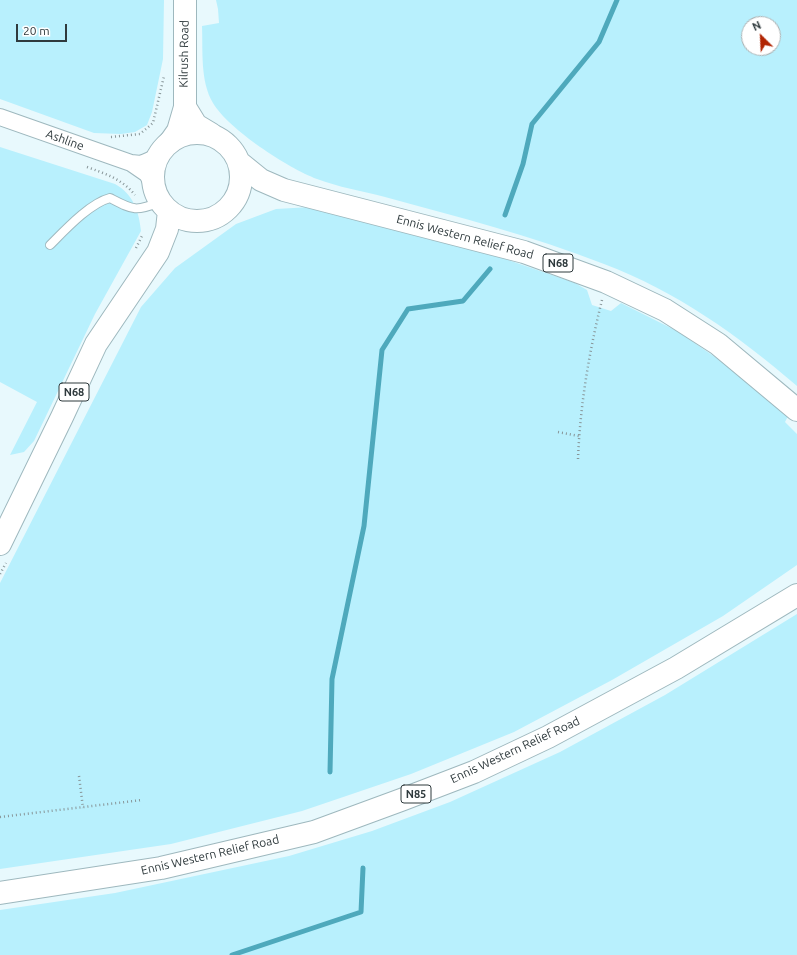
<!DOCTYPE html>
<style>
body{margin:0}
#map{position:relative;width:797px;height:955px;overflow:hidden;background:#e8f9fd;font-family:Ubuntu,sans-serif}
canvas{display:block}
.north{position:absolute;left:741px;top:16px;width:40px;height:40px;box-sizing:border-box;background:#fff;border:1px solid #acb0b1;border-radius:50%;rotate:336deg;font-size:11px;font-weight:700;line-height:16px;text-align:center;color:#2f3a3d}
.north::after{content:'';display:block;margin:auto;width:14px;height:18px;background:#b12503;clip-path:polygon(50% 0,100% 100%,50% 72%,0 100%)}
.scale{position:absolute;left:16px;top:24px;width:51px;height:18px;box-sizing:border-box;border:2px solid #2f3a3d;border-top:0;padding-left:5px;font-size:12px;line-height:14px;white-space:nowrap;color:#2f3a3d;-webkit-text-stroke:3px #fff;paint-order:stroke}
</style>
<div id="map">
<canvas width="797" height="955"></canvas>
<div class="north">N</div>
<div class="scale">20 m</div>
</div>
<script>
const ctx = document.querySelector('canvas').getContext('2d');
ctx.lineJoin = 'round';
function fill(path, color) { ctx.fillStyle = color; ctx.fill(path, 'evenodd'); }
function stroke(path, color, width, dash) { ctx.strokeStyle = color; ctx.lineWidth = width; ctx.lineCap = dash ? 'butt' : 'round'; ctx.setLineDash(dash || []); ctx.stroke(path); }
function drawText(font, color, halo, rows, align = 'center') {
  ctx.font = font + ' Ubuntu,sans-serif'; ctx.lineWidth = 3.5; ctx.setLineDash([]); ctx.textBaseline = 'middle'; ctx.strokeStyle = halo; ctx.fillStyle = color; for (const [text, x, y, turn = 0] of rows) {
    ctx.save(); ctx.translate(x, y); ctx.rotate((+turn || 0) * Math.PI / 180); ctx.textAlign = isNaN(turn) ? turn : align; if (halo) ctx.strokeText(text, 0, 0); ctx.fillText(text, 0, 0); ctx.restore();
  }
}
fill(new Path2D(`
 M 0,0 L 164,0 L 163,59 L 152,112 L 147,125 L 135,132 L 121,134 L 94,133 L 0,99 Z
 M 216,0 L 797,0 L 797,386 C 739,336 676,291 604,264 C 533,236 458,217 385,197 C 362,191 338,187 317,179 C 288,168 228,129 213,103 C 200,81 203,51 202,26 L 219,23 L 218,9 ZM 749,24 L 773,24 L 773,48 L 749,48 Z
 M 0,147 L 115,184 C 133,194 139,211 141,231 L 95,314 L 34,441 L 24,452 L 10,455 L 37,402 L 0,382 Z
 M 311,207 L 482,251 L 575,283 L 587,290 L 592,305 L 611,311 L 621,303 L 677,331 L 731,368 L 788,416 L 785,422 L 797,434 L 797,565 L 723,616 L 612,680 L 514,732 L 411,774 L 302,811 L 171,844 L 0,869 L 0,583 L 141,307 L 175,268 L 236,224 L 276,209 Z
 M 797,614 L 797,955 L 0,955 L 0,910 L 115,893 L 289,856 L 372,831 L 450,802 L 560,752 L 665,695 Z`), '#b8f0fd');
stroke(new Path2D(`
 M 505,215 L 523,164 L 532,124 L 599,42 L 617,0
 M 330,772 L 332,679 L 364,526 L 382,350 L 408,309 L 463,301 L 490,269
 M 232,955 L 361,912 L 363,868`), '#4ea9bc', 5);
const lane = new Path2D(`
 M 50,245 C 65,230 90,203 110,198 C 133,210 135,212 160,202`);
const street = new Path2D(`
 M 0,117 L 131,163 L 147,174 L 153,185
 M 131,163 L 141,164 L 157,157`);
const secondary = new Path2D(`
 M 185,107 L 196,125 L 211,134
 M 171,141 L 178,131 L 185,107 L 185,0`);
const primary = new Path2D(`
 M153 177a44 44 0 1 1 88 0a44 44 0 1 1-88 0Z
 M 240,163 L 261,180 L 284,190 L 524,252 L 606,282 L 665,310 L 718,344 L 797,410
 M 0,544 L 62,417 L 96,344 L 158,252 L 167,229 L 169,211
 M 0,893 L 161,868 L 314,832 L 401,800 L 474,772 L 548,737 L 676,668 L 797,595`);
stroke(lane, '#9eb8be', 10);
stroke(street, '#9eb8be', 18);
stroke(secondary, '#9eb8be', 24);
stroke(primary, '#9eb8be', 24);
stroke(new Path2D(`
 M 111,137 L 140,134 L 153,123 L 164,76
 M 87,167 C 106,174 122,179 135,195
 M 136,248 L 142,236
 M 558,432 L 579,436
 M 578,459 C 580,406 589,352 602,300
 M 0,574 L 6,563
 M 79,776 L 83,808
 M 0,817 L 142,800`), '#889699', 2.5, [1, 3]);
stroke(lane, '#fff', 8);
stroke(street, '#fff', 16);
stroke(secondary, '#fff', 22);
stroke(primary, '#fff', 22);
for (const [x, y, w] of [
 [558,263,30],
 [74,392,30],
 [416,794,30]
]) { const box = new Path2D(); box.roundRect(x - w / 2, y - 9, w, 18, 3); ctx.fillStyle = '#fff'; ctx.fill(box); stroke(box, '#2f3a3d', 1); }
drawText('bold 11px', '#2f3a3d', null, [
 ["N68",558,263],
 ["N68",74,392],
 ["N85",416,794]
]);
drawText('12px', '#2f3a3d', '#fff', [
 ["Kilrush Road",184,54,-89],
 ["Ashline",65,140,20],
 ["Ennis Western Relief Road",465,237,15],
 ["Ennis Western Relief Road",515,750,-25],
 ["Ennis Western Relief Road",210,855,-13]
]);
</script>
